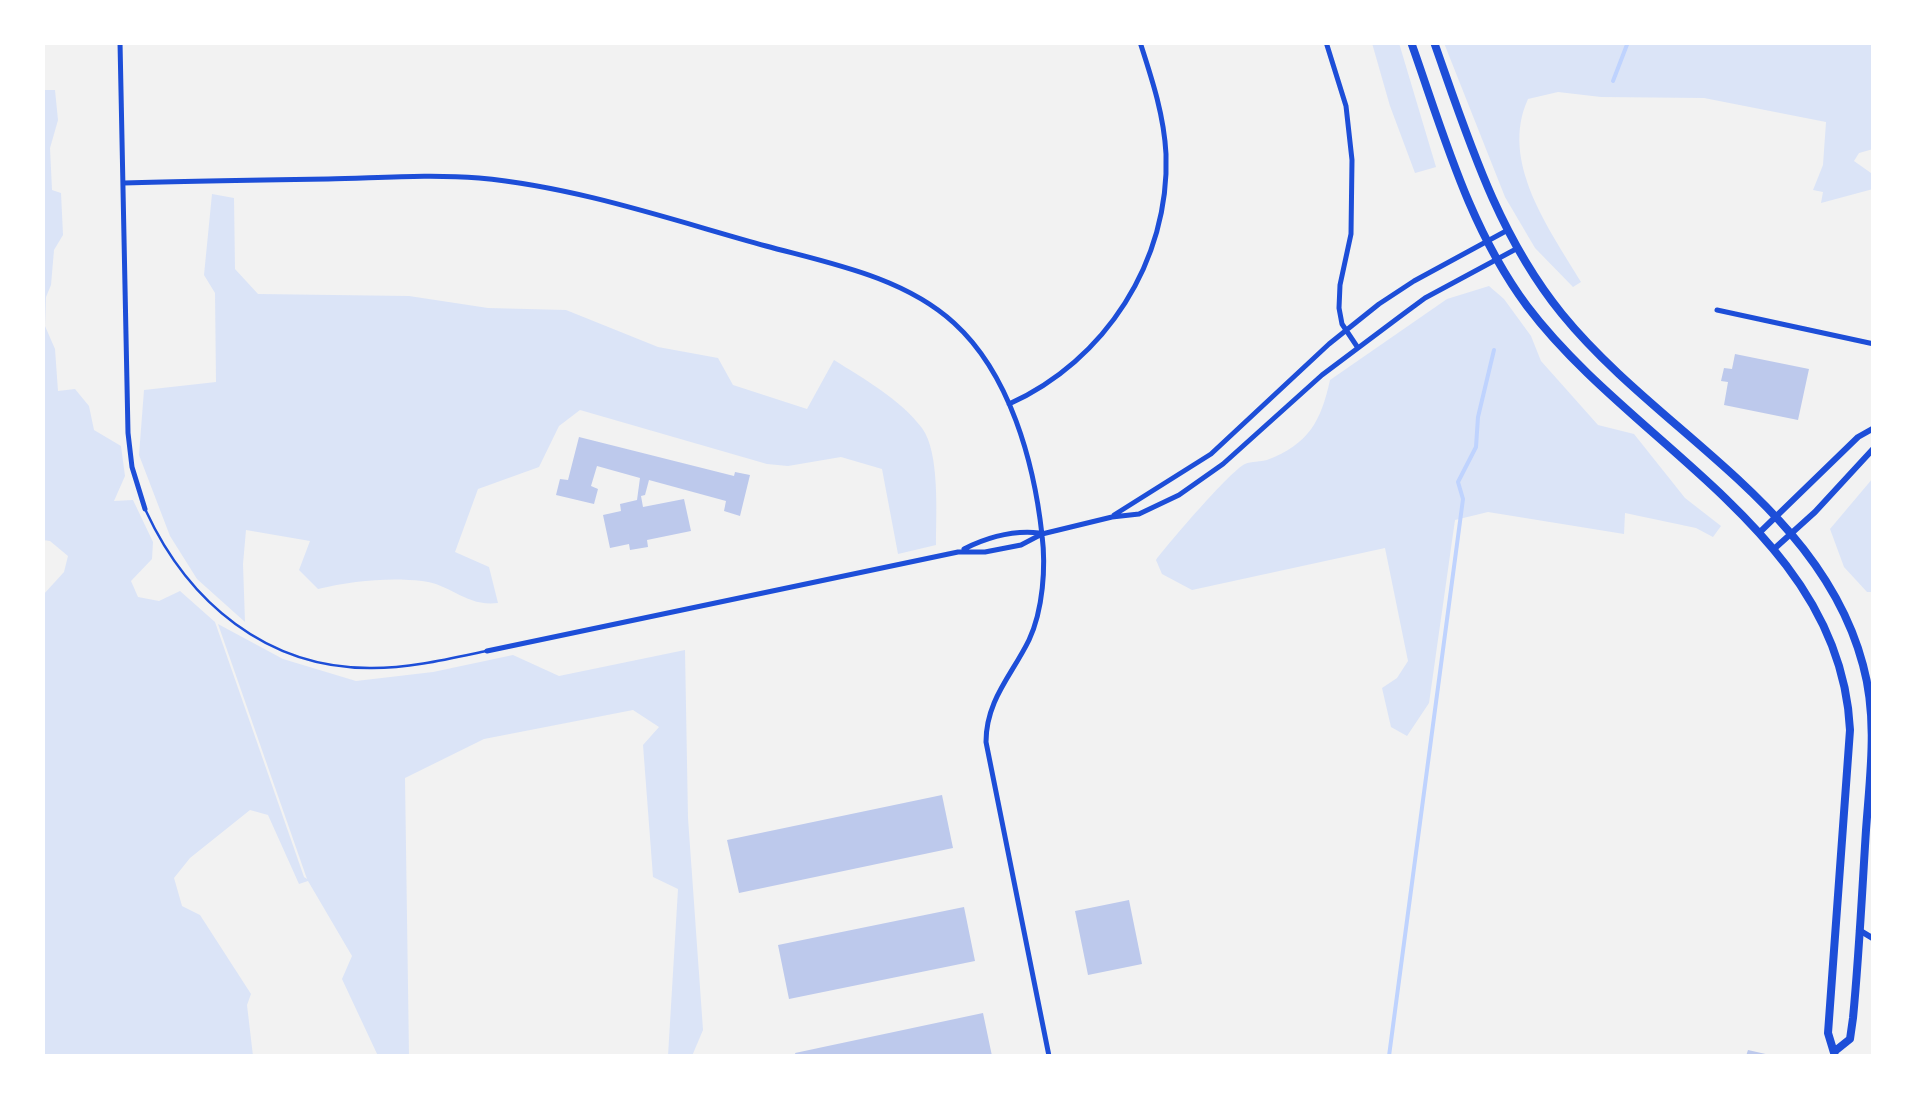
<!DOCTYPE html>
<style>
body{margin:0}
#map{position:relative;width:1916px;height:1099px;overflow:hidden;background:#f2f2f2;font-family:"Noto Sans",sans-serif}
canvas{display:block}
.frame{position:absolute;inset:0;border:45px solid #fff;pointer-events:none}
</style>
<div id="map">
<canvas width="1916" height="1099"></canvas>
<div class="frame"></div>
</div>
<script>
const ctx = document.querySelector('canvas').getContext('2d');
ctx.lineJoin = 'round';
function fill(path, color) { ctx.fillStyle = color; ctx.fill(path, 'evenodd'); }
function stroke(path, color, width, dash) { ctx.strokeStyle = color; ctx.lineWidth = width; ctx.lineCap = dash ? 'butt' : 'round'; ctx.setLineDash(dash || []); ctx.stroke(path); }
fill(new Path2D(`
 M 1372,43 L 1399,43 L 1436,167 L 1415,173 L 1390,106 Z
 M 1444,43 L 1873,43 L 1873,149 L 1859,153 L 1854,161 L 1871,173 L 1873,189 L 1821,203 L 1823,192 L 1813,190 L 1823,165 L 1826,122 L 1704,98 L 1601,97 L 1558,92 L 1528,99 C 1499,162 1550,230 1581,282 L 1573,287 L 1535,248 L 1505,197 Z
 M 43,90 L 55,90 L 58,120 L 50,148 L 52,190 L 61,193 L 63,235 L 54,250 L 51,285 L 46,297 L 45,326 L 55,349 L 58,391 L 75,389 L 89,406 L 94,430 L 121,446 L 125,476 L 114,501 L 133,500 L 153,542 L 152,559 L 131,581 L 138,597 L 159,601 L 180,591 L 215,622 L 304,877 L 307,879 L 218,624 L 283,659 L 356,681 L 433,672 L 513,655 L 559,676 L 685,650 L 688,818 L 703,1030 L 692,1056 L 668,1056 L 678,889 L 653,877 L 643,745 L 659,727 L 633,710 L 484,739 L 405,778 L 409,1056 L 378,1056 L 342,979 L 352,956 L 308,881 L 299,884 L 268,815 L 250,810 L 190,858 L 174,878 L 182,906 L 200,915 L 251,994 L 247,1005 L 253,1056 L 43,1056 L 43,595 L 64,572 L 68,556 L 50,541 L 43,540 Z
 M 212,194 L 234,198 L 235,269 L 258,294 L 409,296 L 488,308 L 566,310 L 658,347 L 718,358 L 733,385 L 807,409 L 834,360 C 864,379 900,399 922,428 C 940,452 936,515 936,545 L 898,554 L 882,469 L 841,457 L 788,466 L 767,464 L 580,410 L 559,426 L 539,467 L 478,489 L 455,552 L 489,567 L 498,603 C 466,607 451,584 422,581 C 389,577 351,581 318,589 L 299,570 L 310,541 L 246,530 L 243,564 L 245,622 L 197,579 L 170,536 L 139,455 L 144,390 L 216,382 L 215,293 L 204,275 Z
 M 1489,286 L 1504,299 L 1531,336 L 1541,361 L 1598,425 L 1634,434 L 1685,498 L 1721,526 L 1713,537 L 1696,528 L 1625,513 L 1624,534 L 1488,512 L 1455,520 L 1429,703 L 1407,736 L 1391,727 L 1382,688 L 1397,678 L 1408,661 L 1385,548 L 1192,590 L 1162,574 L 1156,560 C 1168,544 1230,471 1245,464 C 1251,461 1261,462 1267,460 C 1309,444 1321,421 1330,380 L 1447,299 Z
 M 1873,478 L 1874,592 L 1867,592 L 1844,567 L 1830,529 Z`), '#dbe4f7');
stroke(new Path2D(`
 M 1613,81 L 1628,42
 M 1389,1056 L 1463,499 L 1458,482 L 1476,447 L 1478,417 L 1494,350`), '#bfd3fe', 4);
fill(new Path2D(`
 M 1735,354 L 1809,369 L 1798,420 L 1724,405 L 1728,382 L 1721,381 L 1724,368 L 1732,369 Z
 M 579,437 L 734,476 L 735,472 L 750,475 L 740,516 L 724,511 L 726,501 L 649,480 L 645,495 L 641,496 L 643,507 L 684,499 L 691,531 L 647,540 L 648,547 L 630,550 L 629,544 L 610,548 L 603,515 L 621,511 L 620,504 L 637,500 L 640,478 L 597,466 L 591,486 L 598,489 L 594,504 L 556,495 L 560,479 L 568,480 Z
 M 942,795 L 953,848 L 739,893 L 727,840 Z
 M 1129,900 L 1142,964 L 1088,975 L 1075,911 Z
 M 964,907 L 975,961 L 789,999 L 778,945 Z
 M 983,1013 L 992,1056 L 796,1056 L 795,1053 Z
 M 1748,1050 L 1770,1055 L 1769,1056 L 1746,1056 Z`), '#bdc9ec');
stroke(new Path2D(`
 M 146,511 C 188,602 267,669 372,668 C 410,668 448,659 486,651`), '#1d4ed8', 2.5);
stroke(new Path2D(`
 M 120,42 L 128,433 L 132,467 L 145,509
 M 1326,42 L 1346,106 L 1352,160 L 1351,234 L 1340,285 L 1339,308 L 1342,324 L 1358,348
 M 124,183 C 192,181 260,180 328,179 C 378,178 429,174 479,178 C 577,187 672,220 766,246 C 829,263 904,277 954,323 C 1010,374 1034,462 1042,535 C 1046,567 1043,610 1029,640 C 1012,675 986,700 986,742 L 1049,1056
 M 1717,310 L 1874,344
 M 1009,404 C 1105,361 1170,261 1166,154 C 1164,115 1152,79 1140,42
 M 1114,515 L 1211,454 L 1329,344 L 1379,304 L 1414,281 L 1506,231
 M 964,549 C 988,537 1012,530 1039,533
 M 487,651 L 958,552 L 985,552 L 1021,545 L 1042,534 L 1112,517 L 1139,514 L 1179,495 L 1223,464 L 1322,375 L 1402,315 L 1425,298 L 1516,249`), '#1d4ed8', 5);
stroke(new Path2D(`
 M 1759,533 L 1858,437 L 1874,428
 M 1774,549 L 1815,512 L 1874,448
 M 1859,930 L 1874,939`), '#1d4ed8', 6);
stroke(new Path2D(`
 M 1411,42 C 1443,132 1469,228 1527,306 C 1633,447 1841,535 1850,730 L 1828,1033 L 1835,1056
 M 1434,42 C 1468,138 1497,234 1562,314 C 1659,433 1821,507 1863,665 C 1878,719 1870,775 1866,830 C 1862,893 1859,956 1853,1018 L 1850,1039 L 1835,1051`), '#1d4ed8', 8);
</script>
